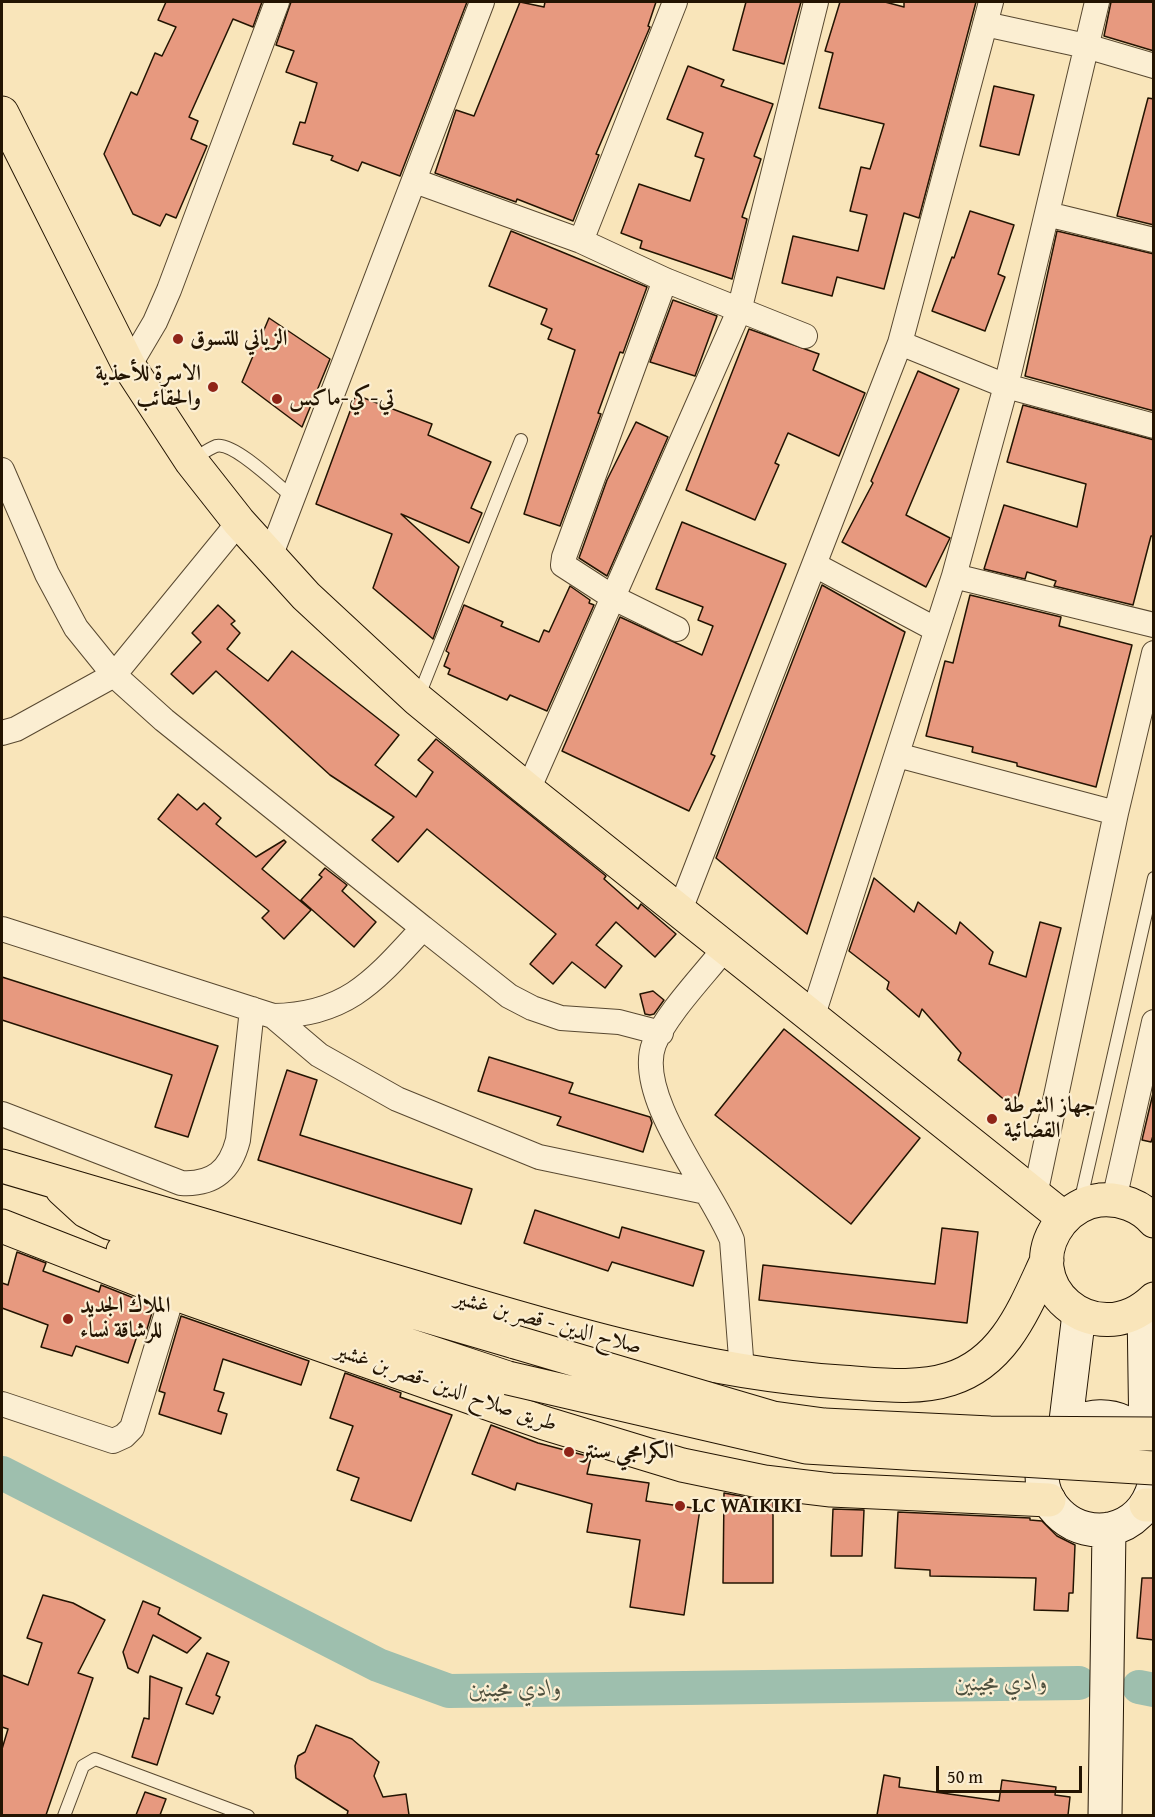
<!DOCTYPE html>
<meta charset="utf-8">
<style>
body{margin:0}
#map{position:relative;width:1155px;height:1817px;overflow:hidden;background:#f9e5ba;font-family:"Gentium Book Plus",serif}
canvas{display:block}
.frame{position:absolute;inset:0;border:3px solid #231402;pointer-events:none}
.scale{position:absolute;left:936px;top:1766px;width:146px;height:27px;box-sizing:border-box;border:3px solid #231402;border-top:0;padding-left:8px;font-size:18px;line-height:21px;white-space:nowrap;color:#231402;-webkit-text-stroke:4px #fbeed2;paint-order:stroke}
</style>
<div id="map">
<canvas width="1155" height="1817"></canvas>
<div class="frame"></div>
<div class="scale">50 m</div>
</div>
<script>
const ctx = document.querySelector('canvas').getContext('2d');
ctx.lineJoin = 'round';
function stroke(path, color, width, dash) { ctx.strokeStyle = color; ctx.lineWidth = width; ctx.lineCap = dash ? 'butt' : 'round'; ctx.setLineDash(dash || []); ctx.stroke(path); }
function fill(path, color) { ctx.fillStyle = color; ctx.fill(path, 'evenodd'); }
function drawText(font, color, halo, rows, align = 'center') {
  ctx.font = font + ' "Gentium Book Plus",Amiri,serif'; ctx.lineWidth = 4.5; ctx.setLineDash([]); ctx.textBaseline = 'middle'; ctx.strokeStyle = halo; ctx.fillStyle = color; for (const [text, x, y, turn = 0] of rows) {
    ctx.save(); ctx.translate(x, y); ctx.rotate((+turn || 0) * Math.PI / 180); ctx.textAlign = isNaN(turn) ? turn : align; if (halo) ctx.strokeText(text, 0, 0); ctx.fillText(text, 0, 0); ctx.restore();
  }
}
stroke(new Path2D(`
 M 2,1473 L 378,1665 L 449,1691 L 1079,1683
 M 1139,1687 L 1154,1690`), '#9ebfae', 34);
const building = new Path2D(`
 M 166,2 L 262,2 L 253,27 L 233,19 L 220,48 L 189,117 L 198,121 L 191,139 L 207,146 L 176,218 L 166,214 L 160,226 L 133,214 L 104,154 L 131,92 L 137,95 L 155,53 L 162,56 L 176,27 L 158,20 Z
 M 291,2 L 467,2 L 400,176 L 362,162 L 358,171 L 331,160 L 333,156 L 293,144 L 300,122 L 305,123 L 317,83 L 286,72 L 294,51 L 276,45 Z
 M 520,2 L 544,7 L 545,2 L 656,2 L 648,26 L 650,27 L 596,154 L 599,155 L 573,221 L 517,199 L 516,202 L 435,173 L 456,110 L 474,116 Z
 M 746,2 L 801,2 L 784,64 L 733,50 Z
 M 840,2 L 885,2 L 904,7 L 904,2 L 976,2 L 919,218 L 904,213 L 884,289 L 837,277 L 832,296 L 782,283 L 793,236 L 858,251 L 867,215 L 850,211 L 861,167 L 870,169 L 884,124 L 819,108 L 833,53 L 825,51 Z
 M 1111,2 L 1154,2 L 1154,51 L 1104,36 Z
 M 688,66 L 724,80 L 721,86 L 773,104 L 754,156 L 761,159 L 742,217 L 747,219 L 732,279 L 640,248 L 642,241 L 621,233 L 639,184 L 690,201 L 704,159 L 695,156 L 703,133 L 667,119 Z
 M 994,86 L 1034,95 L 1019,155 L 980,146 Z
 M 1148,98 L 1154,99 L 1154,225 L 1117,216 Z
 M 970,211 L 1014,225 L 998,274 L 1005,277 L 985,331 L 932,311 L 952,257 L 954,258 Z
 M 511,231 L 647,287 L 623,353 L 620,352 L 598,413 L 601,414 L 560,526 L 524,514 L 575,350 L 548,339 L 552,329 L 541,324 L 547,309 L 489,286 Z
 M 1057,231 L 1154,254 L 1154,411 L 1025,376 Z
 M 673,300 L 717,316 L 695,376 L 650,362 Z
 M 269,318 L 330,359 L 302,427 L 242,382 Z
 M 749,329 L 819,354 L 813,370 L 865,393 L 839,456 L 788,433 L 775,463 L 779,465 L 755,520 L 686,490 Z
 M 918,371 L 959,389 L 906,515 L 950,538 L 926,587 L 842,542 L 873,483 L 871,481 Z
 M 356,395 L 432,424 L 428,435 L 491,462 L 471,508 L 482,513 L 469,543 L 401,514 L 459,567 L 433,639 L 373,588 L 392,534 L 316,504 Z
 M 1023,405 L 1154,440 L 1154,536 L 1151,536 L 1133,605 L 1054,586 L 1056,581 L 1027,572 L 1025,579 L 984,569 L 1004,505 L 1077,527 L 1086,484 L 1007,462 Z
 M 636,422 L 668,437 L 607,576 L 579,558 L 607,480 Z
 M 682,522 L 786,564 L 711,754 L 715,756 L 689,811 L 562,751 L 620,617 L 702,655 L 713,626 L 698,620 L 703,607 L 656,589 Z
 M 822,585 L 905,632 L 807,934 L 716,858 Z
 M 570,586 L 590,600 L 589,603 L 594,605 L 547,711 L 510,695 L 507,700 L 448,674 L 450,669 L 444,666 L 449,653 L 446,651 L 464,605 L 503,622 L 501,626 L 539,642 L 544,630 L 549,632 Z
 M 970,595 L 1061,617 L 1059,626 L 1132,645 L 1096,787 L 1017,766 L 1017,763 L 972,752 L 973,747 L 926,736 L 945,661 L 953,663 Z
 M 218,605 L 235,621 L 231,624 L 240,633 L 227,649 L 268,681 L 292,651 L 399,735 L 375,765 L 416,797 L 433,772 L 418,760 L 436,739 L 606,876 L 604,879 L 638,909 L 641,904 L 676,934 L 655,957 L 616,922 L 596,945 L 622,966 L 605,988 L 572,962 L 553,984 L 530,964 L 556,934 L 427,829 L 398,862 L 372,840 L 394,817 L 330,775 L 216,671 L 193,694 L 171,674 L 201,642 L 192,633 Z
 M 178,794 L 197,810 L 204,803 L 221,818 L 216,824 L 256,857 L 284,840 L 286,842 L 262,869 L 311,910 L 284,939 L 262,918 L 269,911 L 158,819 Z
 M 325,868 L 347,885 L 342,891 L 376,922 L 354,947 L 301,900 L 322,877 L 319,875 Z
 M 874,878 L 914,912 L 918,902 L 956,934 L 960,922 L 993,952 L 989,964 L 1026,977 L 1040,922 L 1061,928 L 1015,1109 L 958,1060 L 961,1053 L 922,1009 L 919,1017 L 887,989 L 889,982 L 849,951 Z
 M 2,977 L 218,1046 L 188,1137 L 155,1127 L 172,1075 L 2,1020 Z
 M 653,991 L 664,1000 L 654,1014 L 650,1015 L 645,1014 L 640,994 Z
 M 784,1029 L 920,1138 L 851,1224 L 715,1115 Z
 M 489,1057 L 573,1083 L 569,1093 L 650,1117 L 652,1123 L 643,1152 L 557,1125 L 561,1117 L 478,1091 Z
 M 287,1070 L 317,1080 L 300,1135 L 472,1189 L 461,1224 L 258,1160 Z
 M 1154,1089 L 1154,1133 L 1151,1142 L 1142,1140 Z
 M 535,1210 L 619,1238 L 622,1227 L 704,1251 L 693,1286 L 612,1262 L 608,1271 L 524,1243 Z
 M 942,1228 L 978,1232 L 967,1323 L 759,1300 L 763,1265 L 935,1284 Z
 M 17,1252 L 46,1263 L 43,1271 L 99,1292 L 101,1285 L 154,1306 L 145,1336 L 138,1333 L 128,1363 L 76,1346 L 72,1356 L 41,1347 L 48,1325 L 2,1308 L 2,1283 L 8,1285 Z
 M 181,1316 L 309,1361 L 301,1385 L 223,1359 L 214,1390 L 224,1393 L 218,1411 L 227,1414 L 221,1434 L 159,1414 L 165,1393 L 159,1391 Z
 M 345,1373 L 401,1393 L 400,1397 L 452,1415 L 411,1521 L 351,1500 L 359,1478 L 337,1470 L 353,1426 L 330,1418 Z
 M 491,1425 L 538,1443 L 591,1457 L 587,1474 L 649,1483 L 646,1501 L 700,1509 L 684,1615 L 630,1607 L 640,1540 L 587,1532 L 592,1504 L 517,1483 L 515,1490 L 472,1474 Z
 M 724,1493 L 773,1502 L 773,1583 L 723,1583 Z
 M 833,1509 L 864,1510 L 862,1556 L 831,1556 Z
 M 898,1512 L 1030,1518 L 1030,1520 L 1042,1521 L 1057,1536 L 1075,1545 L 1073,1593 L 1069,1593 L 1068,1611 L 1034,1610 L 1036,1578 L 930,1576 L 930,1570 L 895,1568 Z
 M 1142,1578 L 1154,1578 L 1154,1640 L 1137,1638 Z
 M 43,1595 L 73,1603 L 105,1620 L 78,1673 L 93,1678 L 46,1815 L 2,1815 L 2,1749 L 8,1729 L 2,1727 L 2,1675 L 28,1685 L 42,1643 L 27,1638 Z
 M 143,1601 L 160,1608 L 158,1614 L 201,1638 L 187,1653 L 153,1635 L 138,1673 L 128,1668 L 123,1652 Z
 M 207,1653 L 229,1662 L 216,1695 L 220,1697 L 213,1714 L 186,1704 Z
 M 150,1676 L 182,1688 L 157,1765 L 132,1757 L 144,1718 L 149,1719 Z
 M 316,1725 L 352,1739 L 379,1762 L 374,1776 L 383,1797 L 406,1794 L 409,1815 L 347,1815 L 348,1811 L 296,1778 L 295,1766 L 298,1756 L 305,1752 Z
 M 884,1775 L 900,1778 L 899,1787 L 999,1801 L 1002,1780 L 1056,1787 L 1055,1795 L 1070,1797 L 1068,1815 L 877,1815 Z
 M 145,1792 L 166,1799 L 160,1815 L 136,1815 Z`);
fill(building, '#e7997f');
stroke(building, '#231402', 1.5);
const service = new Path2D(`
 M 192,460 C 199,456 208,449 216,446 C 233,441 279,486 292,497
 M 418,698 L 521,440
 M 1080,1203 L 1154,878
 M 64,1816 L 83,1766 L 95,1759 L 248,1816`);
const minor = new Path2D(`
 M 985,24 L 1086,46 L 1154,66
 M 415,181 L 581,241 L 665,280 L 805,336
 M 1047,214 L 1154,240
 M 581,241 L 675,2
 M 665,280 L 564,557 L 563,565 L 614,598 L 677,629
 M 900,343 L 1006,386 L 1154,426
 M 129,366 L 155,322 L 169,290 L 277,2
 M 2,470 L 47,574 L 76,628 L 114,675 L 164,720 L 423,928
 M 270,557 L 482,2
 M 815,565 L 935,629
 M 954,576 L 1154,625
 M 2,733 L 16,729 L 114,675 L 239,522
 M 897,755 L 1116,813
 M 528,790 L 739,311 L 816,2
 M 680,910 L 900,343 L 991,2
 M 2,929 L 273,1016 C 348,1015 376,979 423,928 L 509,996 L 532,1008 L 561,1018 L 619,1022 L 661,1033
 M 725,948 C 705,974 666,1014 654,1044 C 634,1096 712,1190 732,1240 L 742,1371
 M 813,1015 L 954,576 L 1006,386 L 1097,2
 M 273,1016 L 319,1055 L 397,1099 L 539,1157 L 706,1192
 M 2,1114 L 181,1183 C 213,1185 230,1171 238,1140 L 252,1009
 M 1035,1195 L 1116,813 L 1154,653
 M 1114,1200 L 1154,1022
 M 2,1404 L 113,1441 L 124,1436 L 132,1428 L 173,1293`);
const secondary = new Path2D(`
 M 1144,1308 L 1146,1442
 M 1065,1429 L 1079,1314
 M 1143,1438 C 1091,1376 1001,1464 1063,1517 C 1076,1528 1094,1532 1110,1529 C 1133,1524 1148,1507 1154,1486
 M 1105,1816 L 1109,1529`);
const primary = new Path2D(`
 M 2,113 L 129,366 L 191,461 L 239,522 L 306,596 L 417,699 L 528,790 L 1064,1218`);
const trunk = new Path2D(`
 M 2,1166 C 140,1206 279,1247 418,1288 C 554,1329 700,1373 841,1382 C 876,1384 916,1390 950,1379 C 1005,1362 1025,1307 1047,1260
 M 62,1189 L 86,1211 L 110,1223 L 515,1342
 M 1154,1221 C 1141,1206 1120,1198 1100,1200 C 1085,1202 1071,1210 1061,1222 C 1013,1283 1095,1356 1154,1299
 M 2,1226 L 173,1293 L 544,1423 L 682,1465 L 764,1482 L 831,1490 L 1049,1500
 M 123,1251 L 508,1378
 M 1146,1505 L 1154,1505`);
stroke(service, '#584830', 14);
stroke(minor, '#584830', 26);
stroke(secondary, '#231402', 35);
stroke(primary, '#231402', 35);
stroke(trunk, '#231402', 35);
stroke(service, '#fbeed2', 12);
stroke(minor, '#fbeed2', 24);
stroke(secondary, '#fbeed2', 33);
stroke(primary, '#f9e5ba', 33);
stroke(trunk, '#f9e5ba', 33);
const trunkBridge = new Path2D(`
 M 515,1342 L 773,1418 L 824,1425 L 990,1433 L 1154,1434
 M 508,1378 L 806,1447 L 1154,1468`);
stroke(trunkBridge, '#231402', 35, []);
stroke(trunkBridge, '#f9e5ba', 33);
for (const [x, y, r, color] of [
 [178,339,6,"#8f2418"],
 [213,387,6,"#8f2418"],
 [277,399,6,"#8f2418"],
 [992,1119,6,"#8f2418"],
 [68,1319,6,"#8f2418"],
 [569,1452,6,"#8f2418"],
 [680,1506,6,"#8f2418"]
]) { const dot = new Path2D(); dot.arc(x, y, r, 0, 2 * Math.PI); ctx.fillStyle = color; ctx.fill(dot); stroke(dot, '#fbeed2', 2); }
drawText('bold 22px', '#231402', '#fbeed2', [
 ["الزياني للتسوق",190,339],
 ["الاسرة للأحذية",201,374,"right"],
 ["والحقائب",201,399,"right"],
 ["تي-كي-ماكس",289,399],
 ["جهاز الشرطة",1004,1106],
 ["القضائية",1004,1131],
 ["الملاك الجديد",80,1306],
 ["للرشاقة نساء",80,1331],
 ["الكرامجي سنتر",581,1452],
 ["LC WAIKIKI",692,1506]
], 'left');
drawText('22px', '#231402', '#fbeed2', [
 ["صلاح الدين - قصر بن غشير",548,1323,15],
 ["طريق صلاح الدين -قصر بن غشير",446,1388,19]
]);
drawText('italic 24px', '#4e503e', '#fbeed2', [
 ["وادي مجينين",1001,1684,-1],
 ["وادي مجينين",515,1690,-1]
]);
</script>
